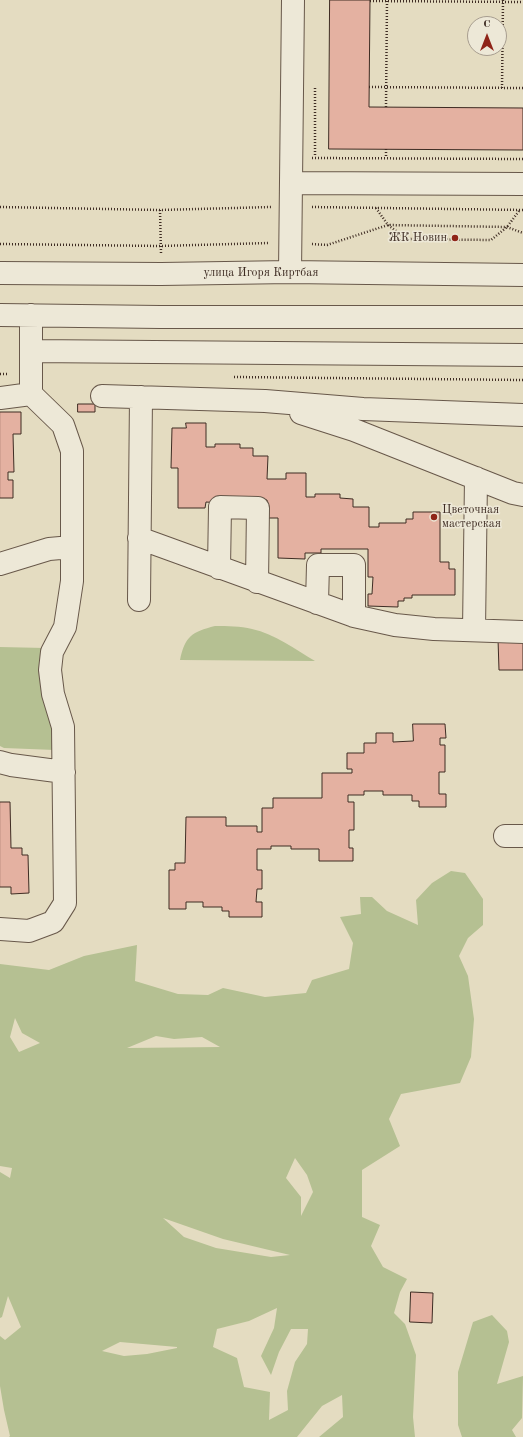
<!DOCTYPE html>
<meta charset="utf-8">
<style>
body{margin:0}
#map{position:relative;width:523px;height:1437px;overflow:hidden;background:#e4dcc1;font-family:"Old Standard TT",serif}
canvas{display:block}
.north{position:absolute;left:467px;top:16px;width:40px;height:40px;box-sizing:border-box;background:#ede8d7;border:1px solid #a79d8f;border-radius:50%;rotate:0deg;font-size:11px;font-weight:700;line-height:16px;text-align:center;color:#3e2c23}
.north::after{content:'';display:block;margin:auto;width:14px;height:18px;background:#8f2418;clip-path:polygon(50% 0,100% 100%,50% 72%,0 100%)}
</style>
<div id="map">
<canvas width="523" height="1437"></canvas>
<div class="north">С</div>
</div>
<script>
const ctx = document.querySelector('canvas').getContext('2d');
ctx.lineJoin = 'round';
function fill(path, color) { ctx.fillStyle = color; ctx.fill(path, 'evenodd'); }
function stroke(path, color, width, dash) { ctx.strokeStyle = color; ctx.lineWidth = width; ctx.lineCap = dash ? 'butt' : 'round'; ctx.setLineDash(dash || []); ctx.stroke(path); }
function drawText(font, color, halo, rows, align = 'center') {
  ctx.font = font + ' "Old Standard TT",serif'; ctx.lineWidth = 3; ctx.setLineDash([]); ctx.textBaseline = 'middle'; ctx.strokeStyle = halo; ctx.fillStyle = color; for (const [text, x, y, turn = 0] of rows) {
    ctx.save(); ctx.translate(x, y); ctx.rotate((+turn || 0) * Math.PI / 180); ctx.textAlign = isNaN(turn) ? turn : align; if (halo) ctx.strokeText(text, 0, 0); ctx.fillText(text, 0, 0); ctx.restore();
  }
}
fill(new Path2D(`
 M 215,626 C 228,626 240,626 252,629 C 275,634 295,649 315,661 L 180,660 C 185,636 192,632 215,626 Z
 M 0,647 L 45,648 L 39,675 L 55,733 L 55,750 L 4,748 L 0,746 Z
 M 451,871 L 465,873 L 483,899 L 483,925 L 468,938 L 459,956 L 468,976 L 474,1019 L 471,1057 L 460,1083 L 401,1094 L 389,1119 L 400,1146 L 362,1170 L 362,1217 L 380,1225 L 371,1246 L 383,1267 L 407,1279 L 400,1292 L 394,1313 L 405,1324 L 416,1355 L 413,1417 L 415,1437 L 319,1437 L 343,1417 L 342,1395 L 322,1406 L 297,1437 L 9,1437 L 10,1436 L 4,1410 L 0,1386 L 0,1336 L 5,1340 L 21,1327 L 8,1296 L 2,1317 L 0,1318 L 0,1172 L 10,1178 L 12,1168 L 0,1166 L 0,964 L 49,970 L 84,956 L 137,945 L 135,981 L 178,994 L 208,995 L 223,988 L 265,997 L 306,993 L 312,980 L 349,969 L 353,943 L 340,917 L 361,914 L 360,897 L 372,897 L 387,911 L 418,925 L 416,900 L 432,883 ZM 15,1018 L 22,1033 L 40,1043 L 19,1052 L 10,1037 ZM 156,1036 L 174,1039 L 202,1037 L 220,1047 L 127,1048 ZM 295,1158 L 307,1175 L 313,1192 L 301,1216 L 301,1197 L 286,1178 ZM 163,1218 L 223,1239 L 290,1255 L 271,1257 L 216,1248 L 184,1237 ZM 277,1308 L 274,1328 L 261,1356 L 271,1375 L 279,1352 L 291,1329 L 308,1329 L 307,1344 L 295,1362 L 287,1391 L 288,1410 L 269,1420 L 270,1392 L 244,1387 L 237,1358 L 213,1347 L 217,1329 L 249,1321 ZM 120,1342 L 177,1347 L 177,1348 L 147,1354 L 124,1356 L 102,1351 Z
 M 492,1315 L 507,1331 L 509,1342 L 497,1384 L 523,1376 L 522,1418 L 512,1430 L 516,1437 L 462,1437 L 458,1425 L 458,1372 L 473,1322 Z`), '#b5c092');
const building = new Path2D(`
 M 330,0 L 370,0 L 369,107 L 523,108 L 523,150 L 329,149 Z
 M 78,404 L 95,404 L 95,412 L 78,412 Z
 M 0,412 L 21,412 L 21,434 L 13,434 L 14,472 L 8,472 L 8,480 L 13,480 L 13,498 L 0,498 Z
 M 186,423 L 206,423 L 206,447 L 215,447 L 215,444 L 240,444 L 240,448 L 253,448 L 253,456 L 268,456 L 267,479 L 286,479 L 286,473 L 306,473 L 306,497 L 315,497 L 315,494 L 340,494 L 340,498 L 353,499 L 353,507 L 369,507 L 369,527 L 379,527 L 379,523 L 406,523 L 406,519 L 413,519 L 413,512 L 440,512 L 440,562 L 449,562 L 449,569 L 455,569 L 455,595 L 412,595 L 412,598 L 404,598 L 404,601 L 398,601 L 398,607 L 368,606 L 368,594 L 372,594 L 373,577 L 368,577 L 368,549 L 321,549 L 321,553 L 305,553 L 305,559 L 278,558 L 278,518 L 267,518 L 267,500 L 221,499 L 221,503 L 206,502 L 205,508 L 178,508 L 178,468 L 171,468 L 172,428 L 186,428 Z
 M 523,638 L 523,670 L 499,670 L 498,639 Z
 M 413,724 L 445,724 L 446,738 L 440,738 L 440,745 L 445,745 L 445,772 L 439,772 L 439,794 L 446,794 L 446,807 L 419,807 L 419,801 L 412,801 L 412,795 L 383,795 L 383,791 L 364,791 L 364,795 L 348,795 L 348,802 L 354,802 L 354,830 L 349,830 L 349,848 L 353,848 L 353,861 L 319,861 L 319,849 L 291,849 L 291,846 L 271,846 L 271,849 L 257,849 L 257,870 L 262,870 L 262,889 L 257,889 L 256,902 L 262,902 L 262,917 L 229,917 L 229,911 L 222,911 L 222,907 L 203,907 L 203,902 L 186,902 L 186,909 L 169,909 L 169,870 L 175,870 L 175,863 L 185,863 L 186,817 L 226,817 L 226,826 L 257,826 L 257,832 L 262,832 L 262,808 L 273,808 L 273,798 L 322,798 L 322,773 L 352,773 L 352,769 L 347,769 L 347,753 L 364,753 L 364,743 L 376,743 L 376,733 L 393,733 L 393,742 L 413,741 Z
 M 0,802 L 10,802 L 11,848 L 22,848 L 22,855 L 28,855 L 29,893 L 11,894 L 11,887 L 0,887 Z
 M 411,1292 L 433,1293 L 432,1323 L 410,1322 Z`);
fill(building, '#e4b1a1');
stroke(building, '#3e2c23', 1);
const minor = new Path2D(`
 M 291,183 L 523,184
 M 290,272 L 293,0
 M 0,273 L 161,274 L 290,272 L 523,275
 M 0,315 L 160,317 L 523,317
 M 31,351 L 523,355
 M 102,396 L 265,401 L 363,409 L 523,415
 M 0,398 L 31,394
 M 301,413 L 354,430 L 513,493 L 523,495
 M 139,538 L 354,616 L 395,625 L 434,629 L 523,632
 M 0,564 L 49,549 L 72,547 L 72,451 L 63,425 L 31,394 L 31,315
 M 219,568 L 220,507 L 258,508 L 257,582
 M 139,600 L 141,397
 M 317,603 L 318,565 L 354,565 L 354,616
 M 474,630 L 476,478
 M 0,762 L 11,765 L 64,772
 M 505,836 L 523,836
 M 0,929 L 29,931 L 53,922 L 65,903 L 63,727 L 53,694 L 50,670 L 52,652 L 65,627 L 72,581 L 72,547`);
stroke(minor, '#68584a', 24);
stroke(new Path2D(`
 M 370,1 L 523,2
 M 369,87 L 523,88
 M 315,88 L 315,157
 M 502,88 L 503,0
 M 386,107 L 387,0
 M 386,149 L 386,157
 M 312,158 L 523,159
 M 0,207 L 160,210 L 271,207
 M 312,207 L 523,210
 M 376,208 L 388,225 L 407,239 L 491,240 L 507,227 L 519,211
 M 160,210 L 161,253
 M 0,244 L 160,246 L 269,243
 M 312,244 L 327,245 L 388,225 L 507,227 L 523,233
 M 0,374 L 9,374
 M 234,377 L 523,380`), '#3e2c23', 2.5, [1, 2]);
stroke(minor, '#ede8d7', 22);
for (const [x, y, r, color] of [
 [455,238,4,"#8f2418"],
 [434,517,4,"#8f2418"]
]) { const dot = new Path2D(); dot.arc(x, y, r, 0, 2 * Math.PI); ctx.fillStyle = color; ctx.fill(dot); stroke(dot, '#ede8d7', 1.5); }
drawText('12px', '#3e2c23', '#ede8d7', [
 ["ЖК Новин",447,238],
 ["Цветочная",442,510,"left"],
 ["мастерская",442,524,"left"]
], 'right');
drawText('12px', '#3e2c23', '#ede8d7', [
 ["улица Игоря Киртбая",261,273]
]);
</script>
